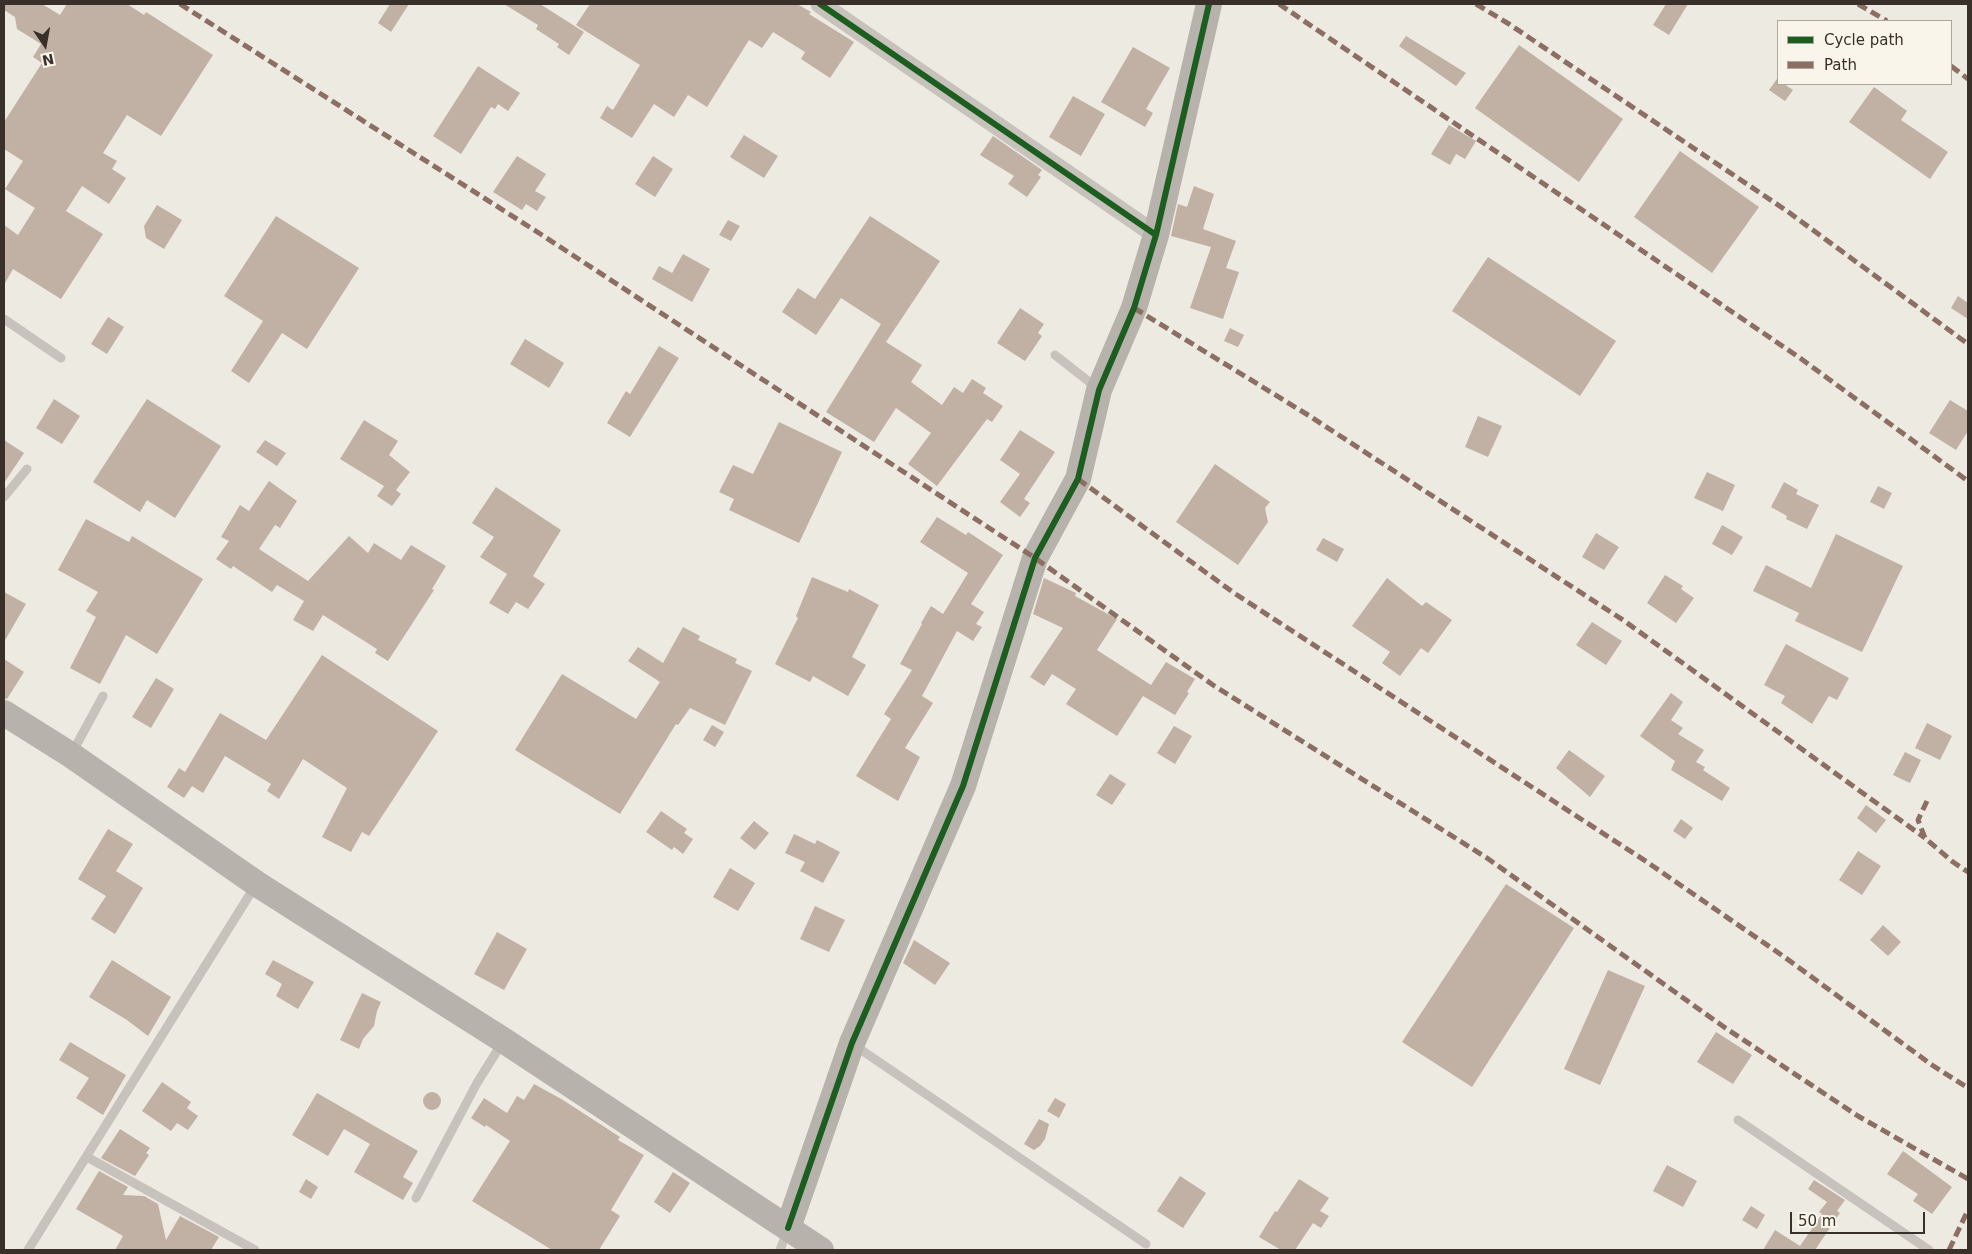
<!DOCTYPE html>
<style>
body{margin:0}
#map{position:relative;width:1972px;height:1254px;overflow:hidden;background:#edeae2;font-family:"DejaVu Sans",sans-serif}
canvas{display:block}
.frame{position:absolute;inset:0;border:5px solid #383029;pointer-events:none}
.legend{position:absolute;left:1777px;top:20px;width:175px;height:65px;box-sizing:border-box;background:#faf5ea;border:1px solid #aca69d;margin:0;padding:6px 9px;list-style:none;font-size:15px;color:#383029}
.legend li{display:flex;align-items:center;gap:10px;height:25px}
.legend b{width:25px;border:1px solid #aca69d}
.north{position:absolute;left:20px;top:20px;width:50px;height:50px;-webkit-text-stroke:4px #faf5ea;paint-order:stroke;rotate:168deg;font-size:14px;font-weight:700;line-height:20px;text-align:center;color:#383029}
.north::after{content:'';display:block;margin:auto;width:18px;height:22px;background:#383029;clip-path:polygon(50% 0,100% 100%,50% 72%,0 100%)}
.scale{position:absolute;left:1790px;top:1212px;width:135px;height:22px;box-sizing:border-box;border:2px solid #383029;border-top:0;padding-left:6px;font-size:15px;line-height:18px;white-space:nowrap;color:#383029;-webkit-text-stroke:4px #faf5ea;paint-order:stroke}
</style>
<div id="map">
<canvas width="1972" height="1254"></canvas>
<div class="frame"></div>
<ul class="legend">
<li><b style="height:6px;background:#1b5e20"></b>Cycle path</li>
<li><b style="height:6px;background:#8d6e63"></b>Path</li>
</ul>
<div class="north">N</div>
<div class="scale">50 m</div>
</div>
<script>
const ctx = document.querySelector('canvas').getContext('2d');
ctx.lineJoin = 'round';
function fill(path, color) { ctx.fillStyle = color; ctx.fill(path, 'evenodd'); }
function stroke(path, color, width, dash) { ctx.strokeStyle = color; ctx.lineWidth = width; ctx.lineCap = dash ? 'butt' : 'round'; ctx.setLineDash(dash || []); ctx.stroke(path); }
fill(new Path2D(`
 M 4,4 L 42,4 L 60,15 L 67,4 L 127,4 L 144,15 L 146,12 L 213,55 L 161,136 L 127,115 L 103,153 L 117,161 L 112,169 L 126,178 L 109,204 L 82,186 L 66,211 L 103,234 L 61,299 L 13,269 L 4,285 L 4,225 L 18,235 L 35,208 L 5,189 L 23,161 L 4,149 L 4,122 L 42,63 L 33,57 L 41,44 L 17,29 L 15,17 L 4,10 Z
 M 390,4 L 409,4 L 391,32 L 378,23 Z
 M 504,4 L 540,4 L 584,32 L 569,55 L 557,47 L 559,44 L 536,29 L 538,25 Z
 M 590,4 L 797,4 L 811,12 L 809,14 L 854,42 L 830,78 L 801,59 L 805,52 L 773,32 L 762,48 L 749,40 L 707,107 L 688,95 L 674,117 L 654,104 L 632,138 L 600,118 L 607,106 L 613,110 L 640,65 L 576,25 Z
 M 1666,4 L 1688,4 L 1669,35 L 1653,25 Z
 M 1406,36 L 1466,73 L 1456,86 L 1399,46 Z
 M 1519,45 L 1623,119 L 1579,182 L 1475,108 Z
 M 1133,47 L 1170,68 L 1146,109 L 1153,113 L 1145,127 L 1101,102 Z
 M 478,66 L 520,93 L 508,111 L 498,104 L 495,109 L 491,107 L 461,154 L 433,136 Z
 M 1777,79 L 1778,84 L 1784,84 L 1793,90 L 1785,101 L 1769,90 Z
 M 1874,87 L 1907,111 L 1901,120 L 1948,152 L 1930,179 L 1849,122 Z
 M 1073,96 L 1105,114 L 1081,156 L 1049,137 Z
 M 1449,125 L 1476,141 L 1465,159 L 1456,154 L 1450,165 L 1431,154 Z
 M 744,135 L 778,156 L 764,178 L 730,157 Z
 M 993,136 L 1042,170 L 1038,175 L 1041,177 L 1027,197 L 1008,184 L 1014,176 L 980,155 Z
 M 1680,151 L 1759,207 L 1712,273 L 1634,217 Z
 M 517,156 L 546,174 L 535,191 L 546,197 L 537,211 L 526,204 L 522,210 L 493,192 Z
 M 653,156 L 673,169 L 655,197 L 635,184 Z
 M 1194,186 L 1214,194 L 1203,229 L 1236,241 L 1226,268 L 1239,272 L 1223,319 L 1190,308 L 1211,247 L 1171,236 L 1178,204 L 1187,207 Z
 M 157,205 L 182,220 L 164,249 L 146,238 L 144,226 Z
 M 276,216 L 359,268 L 307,349 L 282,333 L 249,383 L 231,371 L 263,321 L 224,296 Z
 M 870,216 L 940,261 L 886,342 L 922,365 L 911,382 L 942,405 L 954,387 L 963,393 L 972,379 L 986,388 L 983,393 L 1003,406 L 992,422 L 987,419 L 937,486 L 908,464 L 931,433 L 896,408 L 874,442 L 826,412 L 881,324 L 841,298 L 816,335 L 782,312 L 798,288 L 815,299 Z
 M 728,220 L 740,226 L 731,241 L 719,235 Z
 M 683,254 L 710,269 L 692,302 L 652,279 L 659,266 L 672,273 Z
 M 1488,257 L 1616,341 L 1580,396 L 1452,311 Z
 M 1958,296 L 1968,303 L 1968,319 L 1951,308 Z
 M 1020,308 L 1044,324 L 1038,333 L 1042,336 L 1025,361 L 997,343 Z
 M 108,317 L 124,327 L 107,354 L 91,344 Z
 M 1230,328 L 1244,335 L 1238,347 L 1224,341 Z
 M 525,339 L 564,363 L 549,388 L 510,364 Z
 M 659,346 L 679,358 L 630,437 L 607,423 L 626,391 L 630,394 Z
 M 54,399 L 80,416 L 62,444 L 36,428 Z
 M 147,399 L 221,446 L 175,518 L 147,500 L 140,512 L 93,482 Z
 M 1950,400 L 1968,411 L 1968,431 L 1956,450 L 1929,433 Z
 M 1478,416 L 1502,426 L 1488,457 L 1465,447 Z
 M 364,420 L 398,441 L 389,455 L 410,472 L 396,490 L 401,494 L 392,506 L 377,496 L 384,486 L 340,459 Z
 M 779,422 L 842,452 L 799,543 L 729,510 L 734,499 L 719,492 L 733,465 L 753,474 Z
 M 1020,430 L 1055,452 L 1024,499 L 1030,503 L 1020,517 L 1000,502 L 1020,474 L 1000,460 Z
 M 4,440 L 24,453 L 4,483 Z
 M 265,440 L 286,453 L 277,466 L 256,452 Z
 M 1215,464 L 1270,502 L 1265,508 L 1268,522 L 1238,565 L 1176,522 Z
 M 1707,472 L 1735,485 L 1723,511 L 1694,498 Z
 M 269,481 L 297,501 L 280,528 L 275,525 L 259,549 L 308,581 L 349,536 L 368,553 L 374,543 L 401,560 L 411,545 L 446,566 L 432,589 L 434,590 L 388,661 L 375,653 L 377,649 L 323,615 L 313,631 L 293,620 L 304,601 L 277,585 L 272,592 L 233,566 L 231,569 L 216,559 L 229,541 L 221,537 L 240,505 L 249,511 Z
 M 1784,482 L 1798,490 L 1796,494 L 1819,505 L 1807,529 L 1786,519 L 1787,516 L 1771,507 Z
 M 1878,486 L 1892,493 L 1884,509 L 1870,502 Z
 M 496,487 L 561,530 L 533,576 L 545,584 L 528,609 L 516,602 L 508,614 L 489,603 L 507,574 L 480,557 L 494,537 L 472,523 Z
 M 937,517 L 966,535 L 968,532 L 1003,555 L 971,604 L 984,612 L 976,624 L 982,627 L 973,641 L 957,631 L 922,696 L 933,703 L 905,748 L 920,757 L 898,801 L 856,776 L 891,719 L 884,714 L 912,670 L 900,664 L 922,624 L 921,623 L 931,606 L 943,614 L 968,573 L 920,542 Z
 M 86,519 L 129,542 L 132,536 L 203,579 L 157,654 L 126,635 L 100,684 L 70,668 L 96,617 L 86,611 L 98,592 L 58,570 Z
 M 1722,525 L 1743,537 L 1732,555 L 1712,544 Z
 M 1596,533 L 1619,547 L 1604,570 L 1582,557 Z
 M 1836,534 L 1903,566 L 1862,652 L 1795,621 L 1799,613 L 1753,591 L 1766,565 L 1811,588 Z
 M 1323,538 L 1344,549 L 1337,562 L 1316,550 Z
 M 1665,575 L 1683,586 L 1681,589 L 1694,598 L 1676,623 L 1647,603 Z
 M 812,577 L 848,592 L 849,589 L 879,605 L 852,657 L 866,665 L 848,696 L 813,676 L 810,682 L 775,664 L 798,618 L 796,616 Z
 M 1044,578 L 1076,593 L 1075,596 L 1117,619 L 1097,650 L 1151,685 L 1166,662 L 1195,679 L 1187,692 L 1189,693 L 1175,715 L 1143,696 L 1117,736 L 1066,704 L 1076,689 L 1052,674 L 1044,686 L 1030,677 L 1063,628 L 1033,614 Z
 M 1387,578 L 1422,606 L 1426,602 L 1452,620 L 1428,653 L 1421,648 L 1400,676 L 1382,663 L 1390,652 L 1352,626 Z
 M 4,592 L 26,604 L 4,642 Z
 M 1592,622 L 1622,641 L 1606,665 L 1576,645 Z
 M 683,627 L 700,636 L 698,640 L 737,659 L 735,663 L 752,671 L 725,725 L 690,708 L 678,725 L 676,724 L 620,814 L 515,750 L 562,674 L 636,719 L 660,682 L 628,661 L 638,647 L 663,663 Z
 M 1786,644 L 1849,678 L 1837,700 L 1829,696 L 1812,724 L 1781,703 L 1785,696 L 1764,685 Z
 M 322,655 L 438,731 L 369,836 L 362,832 L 351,852 L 322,837 L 347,788 L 303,759 L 279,799 L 267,791 L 271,784 L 225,756 L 203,793 L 192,786 L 184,798 L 167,787 L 179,768 L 185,772 L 220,713 L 266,740 Z
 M 4,659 L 24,672 L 7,699 L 4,698 Z
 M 156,678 L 174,689 L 151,728 L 132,717 Z
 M 1671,693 L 1683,702 L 1671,720 L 1683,728 L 1678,734 L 1704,750 L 1696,762 L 1705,767 L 1703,770 L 1730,788 L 1722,801 L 1671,770 L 1675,761 L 1640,736 Z
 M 1927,723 L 1952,736 L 1940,760 L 1915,748 Z
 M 712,725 L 724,732 L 715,747 L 703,740 Z
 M 1174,726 L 1192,736 L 1175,764 L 1157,753 Z
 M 1569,750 L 1605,776 L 1590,797 L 1556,768 Z
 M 1905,752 L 1921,760 L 1910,783 L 1893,775 Z
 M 1110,774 L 1126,784 L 1112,805 L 1096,795 Z
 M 1866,805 L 1886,820 L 1876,833 L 1857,818 Z
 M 661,811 L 687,829 L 684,833 L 693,839 L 683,854 L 674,847 L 672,850 L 646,832 Z
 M 1681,819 L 1693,828 L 1685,839 L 1673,831 Z
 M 754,821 L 769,833 L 755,850 L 740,838 Z
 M 108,829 L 133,844 L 116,871 L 143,888 L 115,934 L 91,919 L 106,896 L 78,879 Z
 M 794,834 L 815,844 L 817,840 L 840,852 L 823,883 L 800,871 L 805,862 L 785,853 Z
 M 1858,851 L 1881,866 L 1862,895 L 1839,880 Z
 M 730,868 L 755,883 L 738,911 L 713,897 Z
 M 1506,884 L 1574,928 L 1472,1087 L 1402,1042 Z
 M 815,906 L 845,920 L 829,952 L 800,939 Z
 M 1883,925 L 1901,942 L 1888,956 L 1870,940 Z
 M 497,932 L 527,949 L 504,990 L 474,974 Z
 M 914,940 L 950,963 L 935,985 L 903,963 Z
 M 112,960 L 171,997 L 148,1036 L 127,1020 L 89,997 Z
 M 273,960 L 314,982 L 298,1009 L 276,996 L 282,984 L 265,974 Z
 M 1608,970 L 1645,986 L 1600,1085 L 1564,1069 Z
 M 362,993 L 381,1002 L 377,1011 L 374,1026 L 363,1039 L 359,1049 L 340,1040 Z
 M 1716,1032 L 1752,1055 L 1733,1084 L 1697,1062 Z
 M 70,1042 L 126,1075 L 103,1115 L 76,1098 L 89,1078 L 59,1060 Z
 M 162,1082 L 191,1102 L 187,1108 L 198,1116 L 188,1130 L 177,1123 L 171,1131 L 142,1111 Z
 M 534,1084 L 563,1100 L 620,1137 L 618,1140 L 644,1155 L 611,1210 L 620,1216 L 599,1250 L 552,1250 L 472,1201 L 510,1141 L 486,1125 L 485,1127 L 471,1118 L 484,1098 L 507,1113 L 517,1096 L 524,1100 Z
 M423 1101a9 9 0 1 1 18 0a9 9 0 1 1-18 0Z
 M 317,1093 L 418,1151 L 403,1177 L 413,1183 L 403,1200 L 354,1172 L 370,1144 L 344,1129 L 328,1156 L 292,1135 Z
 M 1055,1098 L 1066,1104 L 1059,1118 L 1047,1111 Z
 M 1039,1119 L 1049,1124 L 1045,1139 L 1040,1146 L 1034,1150 L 1024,1144 Z
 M 120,1129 L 150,1148 L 146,1153 L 149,1155 L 135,1176 L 101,1158 Z
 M 1903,1151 L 1952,1187 L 1932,1214 L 1913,1201 L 1918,1194 L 1887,1174 Z
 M 1667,1165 L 1697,1181 L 1683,1207 L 1653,1191 Z
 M 99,1171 L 128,1187 L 123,1195 L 144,1196 L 158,1204 L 166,1240 L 180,1216 L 219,1237 L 211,1250 L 115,1250 L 123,1236 L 76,1209 Z
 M 673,1172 L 690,1183 L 670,1213 L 654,1202 Z
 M 1180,1176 L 1206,1193 L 1183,1228 L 1157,1211 Z
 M 306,1179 L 318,1187 L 311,1199 L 299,1192 Z
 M 1299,1179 L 1329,1198 L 1320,1211 L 1329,1216 L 1321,1228 L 1313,1223 L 1295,1250 L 1281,1250 L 1259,1237 L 1275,1211 L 1277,1212 Z
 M 1814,1180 L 1845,1200 L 1837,1211 L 1840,1213 L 1815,1250 L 1763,1250 L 1775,1230 L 1800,1246 L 1822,1214 L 1819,1212 L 1827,1202 L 1808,1189 Z
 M 1751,1206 L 1765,1215 L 1757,1229 L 1742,1220 Z`), '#c1b1a4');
stroke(new Path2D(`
 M 4,319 L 61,358
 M 1055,355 L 1097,388
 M 4,497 L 27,469
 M 72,753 L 103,696
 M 854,1045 L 1146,1244
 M 1738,1120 L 1929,1250
 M 87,1157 L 255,1250
 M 416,1198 L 477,1083 L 502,1043
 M 28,1250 L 255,886
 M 780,1250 L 788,1229`), '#c7c2bb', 9);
stroke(new Path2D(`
 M 820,4 L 1156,235`), '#c7c2bb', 19);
stroke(new Path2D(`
 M 4,713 L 71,755 L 257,884 L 503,1040 L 821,1250
 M 788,1228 L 852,1043 L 963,786 L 1035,558 L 1078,479 L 1099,390 L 1134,308 L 1156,235 L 1209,4`), '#b7b2ab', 26);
stroke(new Path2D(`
 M 180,4 L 542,235 L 1035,558 L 1213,685 L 1487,858 L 1724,1027 L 1858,1116 L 1968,1179
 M 1279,4 L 1800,358 L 1968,481
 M 1476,4 L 1509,24 L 1787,211 L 1968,344
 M 1858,4 L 1887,21
 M 1951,66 L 1968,79
 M 1134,308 L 1308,415 L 1623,620 L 1925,838
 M 1078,479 L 1234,593 L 1647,862 L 1783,956 L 1932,1065 L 1968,1088
 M 1927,801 L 1918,820 L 1925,838 L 1953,862 L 1968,872
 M 1949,1250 L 1968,1210`), '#8d6e63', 5, [10, 5]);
stroke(new Path2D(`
 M 820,4 L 1156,235
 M 788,1228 L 852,1043 L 963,786 L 1035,558 L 1078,479 L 1099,390 L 1134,308 L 1156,235 L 1209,4`), '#1b5e20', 6);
</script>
